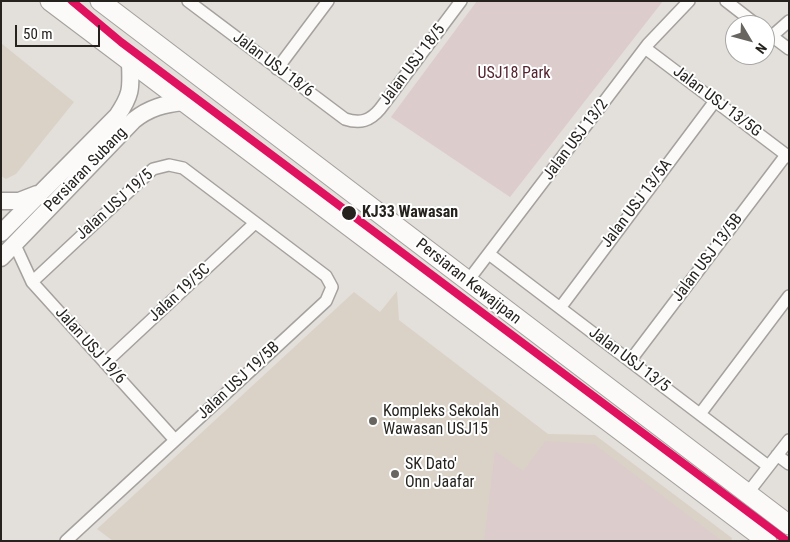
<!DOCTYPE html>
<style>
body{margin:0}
#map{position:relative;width:790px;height:542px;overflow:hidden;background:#e3dfda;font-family:"Roboto Condensed",sans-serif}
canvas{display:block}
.frame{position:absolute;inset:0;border:2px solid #26231f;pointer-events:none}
.north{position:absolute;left:725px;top:15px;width:50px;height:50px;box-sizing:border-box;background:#fff;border:1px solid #a8a7a5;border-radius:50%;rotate:127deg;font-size:14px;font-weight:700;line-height:20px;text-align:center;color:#26231f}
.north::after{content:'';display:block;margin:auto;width:18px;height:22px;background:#686560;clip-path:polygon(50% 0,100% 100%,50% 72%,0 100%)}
.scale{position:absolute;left:15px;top:25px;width:85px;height:22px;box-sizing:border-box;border:2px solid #26231f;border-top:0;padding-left:6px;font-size:15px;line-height:18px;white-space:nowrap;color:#26231f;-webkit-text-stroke:4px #fff;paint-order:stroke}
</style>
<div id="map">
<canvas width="790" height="542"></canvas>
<div class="frame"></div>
<div class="north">N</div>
<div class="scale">50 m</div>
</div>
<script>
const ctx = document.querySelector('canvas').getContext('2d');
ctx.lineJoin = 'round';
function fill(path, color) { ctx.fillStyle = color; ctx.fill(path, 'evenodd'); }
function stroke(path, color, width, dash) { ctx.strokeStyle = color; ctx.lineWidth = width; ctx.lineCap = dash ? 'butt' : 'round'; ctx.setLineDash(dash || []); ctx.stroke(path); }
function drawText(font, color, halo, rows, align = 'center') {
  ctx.font = font + ' "Roboto Condensed",sans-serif'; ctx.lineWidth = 4; ctx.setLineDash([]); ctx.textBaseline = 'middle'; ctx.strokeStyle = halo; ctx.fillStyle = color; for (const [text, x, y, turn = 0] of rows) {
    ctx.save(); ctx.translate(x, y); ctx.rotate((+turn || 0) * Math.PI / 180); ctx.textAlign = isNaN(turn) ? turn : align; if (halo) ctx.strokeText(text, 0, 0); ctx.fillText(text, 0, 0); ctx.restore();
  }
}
fill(new Path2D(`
 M 1,43 L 74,102 L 16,174 L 6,179 L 1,176 Z
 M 397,291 L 399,320 L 548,434 L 595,435 L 732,538 L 731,541 L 113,541 L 97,529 L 354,292 L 380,312 Z`), '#dad2c7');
fill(new Path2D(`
 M 477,1 L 663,1 L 510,197 L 391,117 Z
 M 546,441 L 594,444 L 722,541 L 484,541 L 495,451 L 523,471 Z`), '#dccccc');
const street = new Path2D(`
 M 188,1 L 345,119 C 360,124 370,121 380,109 L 461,1
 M 726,1 L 757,25
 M 765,31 L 789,49
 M 772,36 L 789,21
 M 645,48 L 789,157
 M 277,69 L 328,1
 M 15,245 L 32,282 L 175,440
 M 489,254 L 768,466
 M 32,282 L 153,169 L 169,165 L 183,168 L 326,276 L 332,287 L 326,301 L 66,541
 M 467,282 L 648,44 L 689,1
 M 560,308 L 715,101
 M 630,361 L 786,155
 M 105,363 L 255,223
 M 700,414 L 789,296
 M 777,455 L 789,464
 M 747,494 L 789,440`);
const secondary = new Path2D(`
 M 1,201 L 19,201 L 37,194
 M 1,233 L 117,116 C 132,94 131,88 130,63
 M 1,258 L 134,120 C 149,108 164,104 183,102`);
const primary = new Path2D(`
 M 50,1 L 767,541
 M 100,1 L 789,525`);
stroke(street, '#a4a19e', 14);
stroke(secondary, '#a4a19e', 19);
stroke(primary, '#a4a19e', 21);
stroke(street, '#fbfaf9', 11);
stroke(secondary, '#fbfaf9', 16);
stroke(primary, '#fbfaf9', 19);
stroke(new Path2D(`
 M 72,1 L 121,42 L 787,541`), '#e0115f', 8);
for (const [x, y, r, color] of [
 [349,213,8,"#26231f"],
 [373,421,5,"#686560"],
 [395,474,5,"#686560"]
]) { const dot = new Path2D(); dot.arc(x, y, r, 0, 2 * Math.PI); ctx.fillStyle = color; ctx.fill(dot); stroke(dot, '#fff', 2); }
drawText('16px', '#26231f', '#fff', [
 ["Jalan USJ 18/6",273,65,37],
 ["Jalan USJ 18/5",413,65,-53],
 ["Jalan USJ 13/5G",717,102,37],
 ["Jalan USJ 13/2",576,140,-53],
 ["Persiaran Subang",86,170,-46],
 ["Jalan USJ 13/5A",637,204,-53],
 ["Jalan USJ 19/5",115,205,-42],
 ["Jalan USJ 13/5B",708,258,-53],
 ["Persiaran Kewajipan",468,282,38],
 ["Jalan 19/5C",180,293,-43],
 ["Jalan USJ 19/6",90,346,48],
 ["Jalan USJ 13/5",629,360,37],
 ["Jalan USJ 19/5B",239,381,-43]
]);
drawText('16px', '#552430', '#fff', [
 ["USJ18 Park",514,74]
]);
drawText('bold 16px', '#26231f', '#fff', [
 ["KJ33 Wawasan",362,213]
], 'left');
drawText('16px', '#26231f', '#fff', [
 ["Kompleks Sekolah",383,412],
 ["Wawasan USJ15",383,430],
 ["SK Dato'",405,465],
 ["Onn Jaafar",405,483]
], 'left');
</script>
